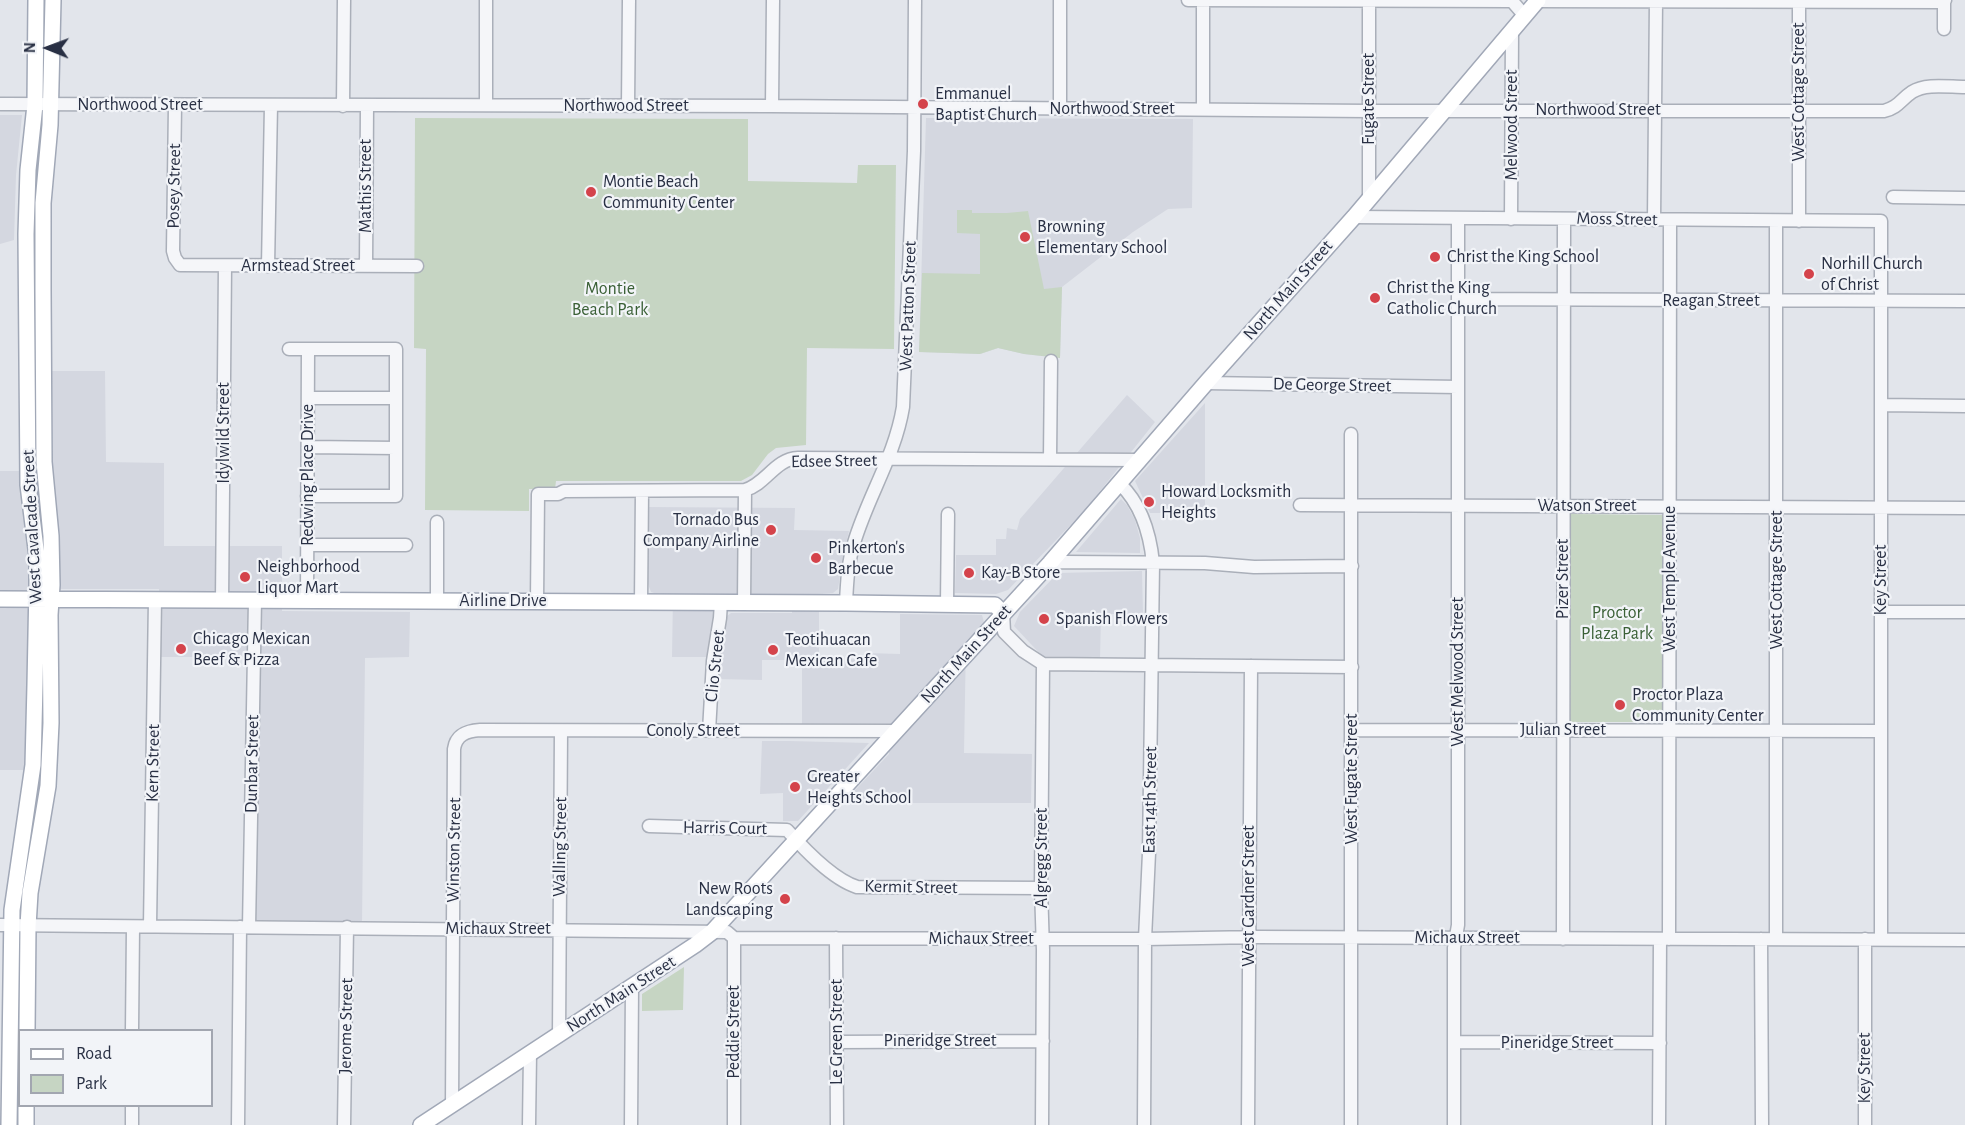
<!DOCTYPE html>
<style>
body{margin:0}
#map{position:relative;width:1965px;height:1125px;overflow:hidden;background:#e2e5eb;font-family:"Alegreya Sans",sans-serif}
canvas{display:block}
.legend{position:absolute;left:18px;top:1029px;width:195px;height:78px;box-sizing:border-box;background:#f2f4f8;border:2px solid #a2a6b0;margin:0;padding:8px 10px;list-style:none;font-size:18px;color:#293044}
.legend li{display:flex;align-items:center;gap:12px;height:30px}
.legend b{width:30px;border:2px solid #a2a6b0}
.north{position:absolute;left:18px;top:18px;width:60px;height:60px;-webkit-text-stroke:4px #f2f4f8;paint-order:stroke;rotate:271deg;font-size:16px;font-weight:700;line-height:24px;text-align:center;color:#293044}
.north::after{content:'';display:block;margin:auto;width:21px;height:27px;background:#293044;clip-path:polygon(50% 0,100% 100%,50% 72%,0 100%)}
</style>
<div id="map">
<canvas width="1965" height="1125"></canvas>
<ul class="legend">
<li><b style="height:8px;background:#fff"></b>Road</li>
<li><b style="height:16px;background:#c6d5c3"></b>Park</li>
</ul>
<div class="north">N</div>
</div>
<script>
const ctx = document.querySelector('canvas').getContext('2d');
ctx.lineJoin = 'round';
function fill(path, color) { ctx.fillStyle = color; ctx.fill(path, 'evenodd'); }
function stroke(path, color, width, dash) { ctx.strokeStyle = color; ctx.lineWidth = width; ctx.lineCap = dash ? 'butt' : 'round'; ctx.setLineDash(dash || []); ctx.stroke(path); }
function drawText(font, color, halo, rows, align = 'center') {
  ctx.font = font + ' "Alegreya Sans",sans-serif'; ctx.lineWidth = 4.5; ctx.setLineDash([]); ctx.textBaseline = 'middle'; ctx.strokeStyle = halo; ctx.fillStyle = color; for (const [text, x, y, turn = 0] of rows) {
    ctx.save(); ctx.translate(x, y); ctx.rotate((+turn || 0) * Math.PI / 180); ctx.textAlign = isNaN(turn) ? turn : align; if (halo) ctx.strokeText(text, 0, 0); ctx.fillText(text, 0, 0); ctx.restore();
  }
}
fill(new Path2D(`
 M 0,115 L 22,115 L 16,175 L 14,240 L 0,244 Z
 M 926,118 L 1193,119 L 1192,208 L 1168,209 L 1133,232 L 1062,287 L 1060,358 L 1024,354 L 998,348 L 980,354 L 919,352 Z
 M 52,371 L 105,371 L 106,462 L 164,463 L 164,546 L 282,546 L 282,611 L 410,612 L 409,657 L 365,658 L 362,924 L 253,922 L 255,657 L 158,657 L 159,589 L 31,589 L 29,770 L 0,770 L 0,471 L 53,471 Z
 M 1127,395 L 1155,422 L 1085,510 L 1008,590 L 996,594 L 955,593 L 956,555 L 996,555 L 996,539 L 1006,539 L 1007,528 L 1017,530 L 1020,519 Z
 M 1205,403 L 1205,513 L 1150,513 L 1135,481 Z
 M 1121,499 L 1127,505 L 1135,520 L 1140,538 L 1140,553 L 1076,552 Z
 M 648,507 L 795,508 L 794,530 L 849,531 L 843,556 L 838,589 L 833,593 L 819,594 L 819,660 L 866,659 L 866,653 L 900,654 L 900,614 L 982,615 L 984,622 L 966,641 L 964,753 L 1032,754 L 1031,803 L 843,803 L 889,754 L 889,728 L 802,728 L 802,660 L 762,660 L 762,680 L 716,679 L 724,621 L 727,616 L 731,613 L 792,613 L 792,595 L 717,594 L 716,625 L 711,657 L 672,657 L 673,595 L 654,593 L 651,592 L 648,584 Z
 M 1142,571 L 1143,614 L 1101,614 L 1100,659 L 1044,658 L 1014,626 L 1020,612 L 1058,573 Z
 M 762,741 L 789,741 L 869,743 L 798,821 L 783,821 L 783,793 L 760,794 Z`), '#d4d7e0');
fill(new Path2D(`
 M 415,118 L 748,119 L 748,181 L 857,183 L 858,165 L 896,165 L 894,349 L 807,348 L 806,445 L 776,448 L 768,454 L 752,475 L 741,481 L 556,481 L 555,489 L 529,489 L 529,511 L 425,510 L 426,349 L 414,348 Z
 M 957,210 L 972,210 L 972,213 L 1007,213 L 1028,211 L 1044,289 L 1062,287 L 1060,358 L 1024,354 L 998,348 L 980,354 L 919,352 L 922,273 L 980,274 L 980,234 L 957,233 Z
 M 1571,514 L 1663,515 L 1663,722 L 1570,722 Z
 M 684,967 L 683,1010 L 642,1011 L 642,994 Z`), '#c6d5c3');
const minor = new Path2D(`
 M 1188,0 L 1512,1 L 1525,16
 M 1799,0 L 1799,221
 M 1944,0 L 1944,29
 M 1537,1 L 1944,2 L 1945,0
 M 0,104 L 772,106 L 1369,111 L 1884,111 C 1899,107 1900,100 1912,92 C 1926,83 1948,87 1965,87
 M 175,105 L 173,251 L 175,258 L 180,265 L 417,266
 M 486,105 L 486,0
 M 343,106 L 344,0
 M 628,106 L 629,0
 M 772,106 L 773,0
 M 1060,109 L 1060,0
 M 1203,109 L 1203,0
 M 1893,197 L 1965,198
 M 1369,198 L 1369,0
 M 1354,217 L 1881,221 L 1881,939
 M 1511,219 L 1512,31
 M 1654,220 L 1656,0
 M 1776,221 L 1776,939
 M 268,266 L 271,105
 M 366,266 L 367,106
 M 1458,299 L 1965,301
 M 289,349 L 396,349 L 396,496 L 307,496
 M 1206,383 L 1458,387
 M 308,398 L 396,398
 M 1881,405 L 1965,406
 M 308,447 L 396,448
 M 1050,459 L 1051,361
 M 1120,484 C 1142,505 1150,533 1153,563 L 1149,853 L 1145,939 L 1144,1125
 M 1300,505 L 1965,508
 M 307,545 L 406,545
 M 1050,563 L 1065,562 L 1205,563 L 1254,567 L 1352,566
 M 222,600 L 225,266
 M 307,600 L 308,349
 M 437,601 L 437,522
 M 537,601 L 538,494 L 558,494 L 564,491 L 745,490 C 766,484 775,459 798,458 L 1140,460
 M 641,602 L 642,491
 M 744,602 L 745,490
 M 846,603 C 847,582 848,562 854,543 C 868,496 895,456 903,407 L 914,151 L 915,0
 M 947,604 L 948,514
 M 1882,612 L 1965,612
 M 1003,613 L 1004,632 L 1023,651 L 1043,664 L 1352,667
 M 1352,730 L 1881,731
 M 709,731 L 713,661 L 720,618 L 721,602
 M 649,826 L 787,830 C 804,849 832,879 857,887 L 1041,888
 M 0,925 L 727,932 L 734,938 L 1145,939 L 1258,937 L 1965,940
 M 150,926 L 155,599
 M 249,927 L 255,600
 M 734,938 L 734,1125
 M 836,938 L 837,1125
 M 1563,939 L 1564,219
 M 1669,939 L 1670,220
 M 1761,939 L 1762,1125
 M 132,1030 L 133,927
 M 559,1035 L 561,731
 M 837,1042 L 1043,1041
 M 1454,1042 L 1660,1043
 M 452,1105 L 454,749 C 456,735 466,731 480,730 L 897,731
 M 132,1125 L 132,1106
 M 238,1125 L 240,927
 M 344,1125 L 347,927
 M 529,1125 L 530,1054
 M 631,1125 L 632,987
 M 1042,1125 L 1043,950 L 1041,888 L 1043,664
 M 1248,1125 L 1251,666
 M 1351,1125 L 1351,434
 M 1454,1125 L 1454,948 L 1458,925 L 1458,218
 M 1659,1125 L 1660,939
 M 1865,1125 L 1865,939`);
const major = new Path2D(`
 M 0,599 L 846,603 L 995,605 L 1003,613
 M 27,1030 L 28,926 L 30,893 L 48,786 L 51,723 L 50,615 L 52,585 L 51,536 L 44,462 L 43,291 L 43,203 L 50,125 L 53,0
 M 9,1125 L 12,910 L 33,765 L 35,685 L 37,585 L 37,557 L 28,485 L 26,234 L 28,170 L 35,105 L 36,0
 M 26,1125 L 26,1106
 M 421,1125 L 695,945 L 712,932 L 1050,563 L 1206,383 L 1354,217 L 1538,0`);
stroke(minor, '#aaafb9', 15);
stroke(major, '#a1a8b7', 18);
stroke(minor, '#f5f6f9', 12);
stroke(major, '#fff', 15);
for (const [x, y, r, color] of [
 [923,104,6,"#d4434b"],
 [591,192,6,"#d4434b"],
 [1025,237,6,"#d4434b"],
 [1435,257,6,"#d4434b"],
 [1809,274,6,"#d4434b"],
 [1375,298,6,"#d4434b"],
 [1149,502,6,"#d4434b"],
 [771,530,6,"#d4434b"],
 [816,558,6,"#d4434b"],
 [969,573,6,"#d4434b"],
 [245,577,6,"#d4434b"],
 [1044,619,6,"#d4434b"],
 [181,649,6,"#d4434b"],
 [773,650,6,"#d4434b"],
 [1620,705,6,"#d4434b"],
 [795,787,6,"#d4434b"],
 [785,899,6,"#d4434b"]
]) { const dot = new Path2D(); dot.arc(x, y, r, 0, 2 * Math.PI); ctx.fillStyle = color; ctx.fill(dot); stroke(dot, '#f2f4f8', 2); }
drawText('18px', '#293044', '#f2f4f8', [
 ["West Cottage Street",1799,92,-90],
 ["Fugate Street",1369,99,-90],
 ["Northwood Street",140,105],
 ["Northwood Street",626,106],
 ["Northwood Street",1112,109],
 ["Northwood Street",1598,110],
 ["Melwood Street",1512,125,-90],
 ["Posey Street",174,186,-89],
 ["Mathis Street",366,186,-90],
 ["Moss Street",1617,219,1],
 ["Armstead Street",298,266],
 ["North Main Street",1288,290,-49],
 ["Reagan Street",1711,301],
 ["West Patton Street",908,306,-88],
 ["De George Street",1332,385,1],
 ["Idylwild Street",224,433,-90],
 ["Edsee Street",834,461,-1],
 ["Redwing Place Drive",308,475,-90],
 ["Watson Street",1587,506],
 ["West Cavalcade Street",32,527,-93],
 ["Pizer Street",1563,579,-90],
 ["West Temple Avenue",1670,579,-90],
 ["West Cottage Street",1777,580,-90],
 ["Key Street",1881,580,-90],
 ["Airline Drive",503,601],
 ["North Main Street",966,654,-48],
 ["Clio Street",715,666,-84],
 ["West Melwood Street",1458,672,-90],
 ["Julian Street",1563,730],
 ["Conoly Street",693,731],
 ["Kern Street",153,763,-89],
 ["Dunbar Street",252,764,-89],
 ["West Fugate Street",1352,779,-90],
 ["East 14th Street",1150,800,-89],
 ["Harris Court",725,828,1],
 ["Walling Street",560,847,-89],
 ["Winston Street",454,850,-89],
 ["Algregg Street",1042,858,-90],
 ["Kermit Street",911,887,1],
 ["West Gardner Street",1249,896,-90],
 ["Michaux Street",498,929],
 ["Michaux Street",1467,938],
 ["Michaux Street",981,939],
 ["North Main Street",621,994,-33],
 ["Jerome Street",346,1026,-89],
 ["Peddie Street",734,1032,-90],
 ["Le Green Street",837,1032,-90],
 ["Pineridge Street",940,1041],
 ["Pineridge Street",1557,1043],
 ["Key Street",1865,1068,-90]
]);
drawText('18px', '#293044', '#f2f4f8', [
 ["Emmanuel",935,94],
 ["Baptist Church",935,115],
 ["Montie Beach",603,182],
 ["Community Center",603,203],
 ["Browning",1037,227],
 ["Elementary School",1037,248],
 ["Christ the King School",1447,257],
 ["Norhill Church",1821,264],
 ["of Christ",1821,285],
 ["Christ the King",1387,288],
 ["Catholic Church",1387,309],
 ["Howard Locksmith",1161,492],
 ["Heights",1161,513],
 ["Tornado Bus",759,520,"right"],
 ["Company Airline",759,541,"right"],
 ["Pinkerton's",828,548],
 ["Barbecue",828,569],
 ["Neighborhood",257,567],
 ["Liquor Mart",257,588],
 ["Kay-B Store",981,573],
 ["Spanish Flowers",1056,619],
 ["Chicago Mexican",193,639],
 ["Beef & Pizza",193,660],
 ["Teotihuacan",785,640],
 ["Mexican Cafe",785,661],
 ["Proctor Plaza",1632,695],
 ["Community Center",1632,716],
 ["Greater",807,777],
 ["Heights School",807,798],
 ["New Roots",773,889,"right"],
 ["Landscaping",773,910,"right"]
], 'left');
drawText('18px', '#3a6036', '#f2f4f8', [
 ["Montie",610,289],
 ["Beach Park",610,310],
 ["Proctor",1617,613],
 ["Plaza Park",1617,634]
]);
</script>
